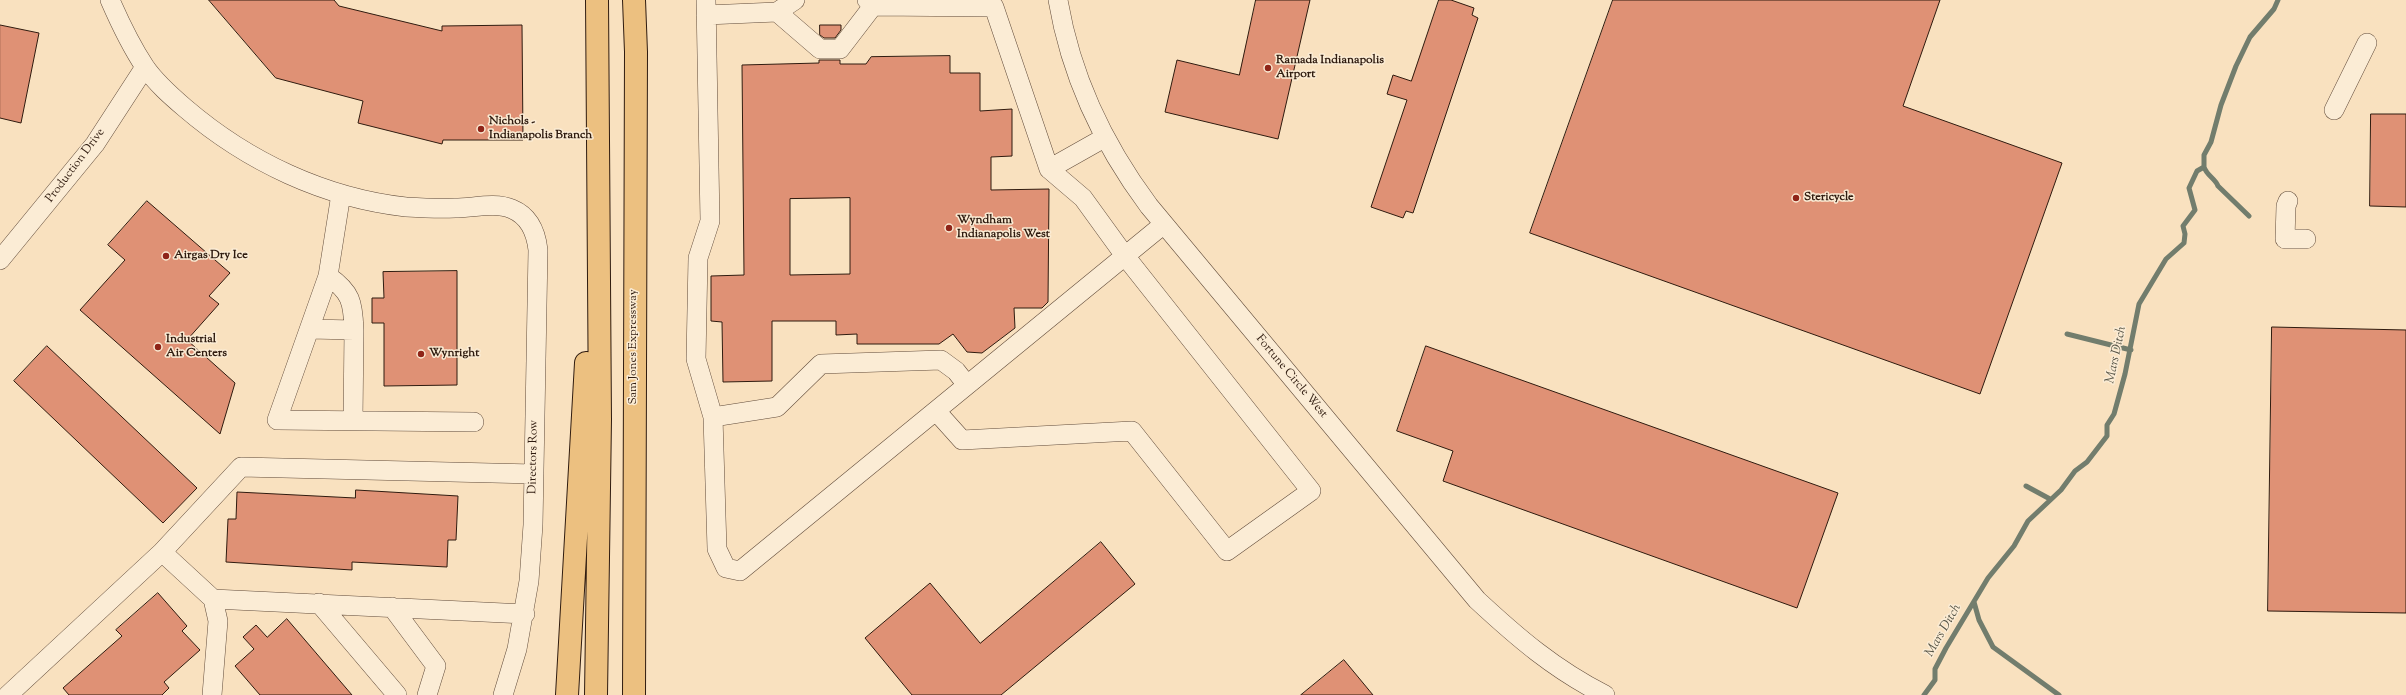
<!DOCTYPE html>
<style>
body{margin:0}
canvas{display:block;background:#f9e1bf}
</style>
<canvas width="2406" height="695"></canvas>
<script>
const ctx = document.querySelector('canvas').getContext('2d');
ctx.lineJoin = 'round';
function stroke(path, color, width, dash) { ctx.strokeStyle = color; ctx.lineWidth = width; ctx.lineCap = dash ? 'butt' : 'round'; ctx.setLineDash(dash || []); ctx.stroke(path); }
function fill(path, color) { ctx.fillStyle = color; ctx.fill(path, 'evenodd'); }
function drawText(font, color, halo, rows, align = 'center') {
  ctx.font = font + ' "Sorts Mill Goudy",serif'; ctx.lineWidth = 3; ctx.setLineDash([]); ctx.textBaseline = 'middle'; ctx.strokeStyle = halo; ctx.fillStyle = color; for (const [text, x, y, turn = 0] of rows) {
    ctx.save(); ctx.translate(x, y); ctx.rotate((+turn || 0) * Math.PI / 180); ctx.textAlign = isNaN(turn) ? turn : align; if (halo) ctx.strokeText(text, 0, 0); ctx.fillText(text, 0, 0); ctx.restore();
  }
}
stroke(new Path2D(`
 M 2204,167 C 2207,176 2215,178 2218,186 L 2249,216
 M 2067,334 L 2131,350
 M 2026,486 L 2050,499
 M 1974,602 L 1979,620 L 1993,647 L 2059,695
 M 1924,695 L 1935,680 L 1935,669 L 1946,648 L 1988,578 L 2014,546 L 2028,521 L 2061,490 L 2075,471 L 2087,462 L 2107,436 L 2107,425 L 2114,414 L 2125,374 L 2139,304 L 2166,259 L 2184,243 L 2185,234 L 2183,226 L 2195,210 L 2189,188 L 2197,171 L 2204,167 L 2204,155 L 2211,142 L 2221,105 L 2236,66 L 2250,37 L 2274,9 L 2278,0`), '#727d6d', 5);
const building = new Path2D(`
 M 209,0 L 334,0 L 339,6 L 442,31 L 442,26 L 522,25 L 523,140 L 443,140 L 442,144 L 358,123 L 363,101 L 276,78 Z
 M 1256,0 L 1310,0 L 1278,139 L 1165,112 L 1177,60 L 1239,75 Z
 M 1439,0 L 1451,0 L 1474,8 L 1472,15 L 1478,18 L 1413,213 L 1406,211 L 1403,218 L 1371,207 L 1407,100 L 1387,94 L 1393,75 L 1411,81 Z
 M 1613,0 L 1940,0 L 1903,106 L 2062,163 L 1980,394 L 1530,233 Z
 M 0,25 L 39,33 L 21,123 L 0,118 Z
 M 820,25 L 841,25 L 841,30 L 835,38 L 824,38 L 820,35 Z
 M 950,56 L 950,73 L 980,73 L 980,111 L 1012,109 L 1012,156 L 991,157 L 991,190 L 1049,189 L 1048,302 L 1042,308 L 1014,308 L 1015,328 L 982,353 L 967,352 L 953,334 L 939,344 L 857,344 L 857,334 L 836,335 L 836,321 L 772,321 L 772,381 L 723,382 L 722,322 L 711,321 L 711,276 L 744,275 L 742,65 L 819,63 L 819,60 L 840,60 L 840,64 L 866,64 L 871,57 ZM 850,198 L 850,274 L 790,275 L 790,199 Z
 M 2371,114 L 2406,114 L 2406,207 L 2370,206 Z
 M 147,201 L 230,273 L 209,296 L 219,304 L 187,340 L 235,383 L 220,434 L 80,310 L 125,260 L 108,245 Z
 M 457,271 L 457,385 L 384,386 L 384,323 L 372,323 L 372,298 L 384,298 L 383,272 Z
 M 2272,327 L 2406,330 L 2406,613 L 2268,611 Z
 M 47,346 L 197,488 L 163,523 L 14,381 Z
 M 1426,346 L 1838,493 L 1797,608 L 1443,481 L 1453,451 L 1397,431 Z
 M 356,490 L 458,496 L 456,540 L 448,540 L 447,567 L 352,562 L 352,570 L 226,562 L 228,519 L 236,519 L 237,492 L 355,498 Z
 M 1101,542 L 1135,584 L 1001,695 L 912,695 L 865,638 L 930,583 L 980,643 Z
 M 158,593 L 187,626 L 182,631 L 200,650 L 164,682 L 169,688 L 162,695 L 69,695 L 63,688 L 122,636 L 116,630 Z
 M 287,619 L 352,695 L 260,695 L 235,666 L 254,649 L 243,637 L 256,625 L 267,637 Z
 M 1344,660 L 1373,695 L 1301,695 Z`);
fill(building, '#df9175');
stroke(building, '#2f1b0f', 1);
const minor = new Path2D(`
 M 110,0 C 120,23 131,46 145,67 C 156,83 171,96 185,108 C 248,162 325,198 406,207 C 422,208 439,209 455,208 C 473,208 495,202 512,209 C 529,216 536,232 538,250 L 533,525 L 529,581 L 517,649 L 503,695
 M 706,0 L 710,221 L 698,258 L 696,359 L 713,417
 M 867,0 L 873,6 L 994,7 L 1049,169 L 1083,198 L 1125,256 L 1311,491 L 1227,551 L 1132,431 L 962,440 L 936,411
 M 1058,0 C 1071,77 1102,143 1149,206 L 1477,600 C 1518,638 1554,669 1605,695
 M 777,12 L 820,49 L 840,49 L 873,6
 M 706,15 L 777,12 L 795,0
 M 2334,110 L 2367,43
 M 1049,169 L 1104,138
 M 341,194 L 328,276 L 277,420 L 474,422
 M 2288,201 L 2286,206 L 2285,239 L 2306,239
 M 0,260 L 95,144 L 145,67
 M 328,276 C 351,292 353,302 354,330
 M 310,329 L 354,330 L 353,421
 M 967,385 L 956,371 L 941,360 L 821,364 L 777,407 L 713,417 L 717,549 L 726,568 L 740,571 L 1164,224
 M 162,552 L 213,599 L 525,614
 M 319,603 L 397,695
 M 392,607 L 436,666 L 427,695
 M 8,695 L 162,552 L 241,467 L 534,474
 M 212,695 L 218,621 L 213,599`);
const highway = new Path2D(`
 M 567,695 L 586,363
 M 596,695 L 600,419 L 597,0
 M 634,695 L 636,52 L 634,0`);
stroke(minor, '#624c3b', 20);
stroke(highway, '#2f1b0f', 24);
stroke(minor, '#fbecd5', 19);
stroke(highway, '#ecc080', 22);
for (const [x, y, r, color] of [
 [1268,68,4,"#8f2418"],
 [481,129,4,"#8f2418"],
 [1796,198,4,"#8f2418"],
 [949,228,4,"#8f2418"],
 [166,256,4,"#8f2418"],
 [158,347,4,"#8f2418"],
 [421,354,4,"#8f2418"]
]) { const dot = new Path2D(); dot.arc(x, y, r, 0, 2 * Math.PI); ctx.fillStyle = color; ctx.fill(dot); stroke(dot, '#fbecd5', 1.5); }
drawText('bold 12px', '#2f1b0f', '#fbecd5', [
 ["Ramada Indianapolis",1276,61],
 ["Airport",1276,75],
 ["Nichols -",489,122],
 ["Indianapolis Branch",489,136],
 ["Stericycle",1804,198],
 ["Wyndham",957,221],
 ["Indianapolis West",957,235],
 ["Airgas Dry Ice",174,256],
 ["Industrial",166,340],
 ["Air Centers",166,354],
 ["Wynright",429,354]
], 'left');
drawText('12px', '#2f1b0f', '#fbecd5', [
 ["Production Drive",76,166,-53],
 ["Sam Jones Expressway",634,347,-90],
 ["Fortune Circle West",1291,377,50],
 ["Directors Row",534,457,-89]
]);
drawText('italic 13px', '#565446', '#fbecd5', [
 ["Mars Ditch",2117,355,-78],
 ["Mars Ditch",1944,631,-60]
]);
</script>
